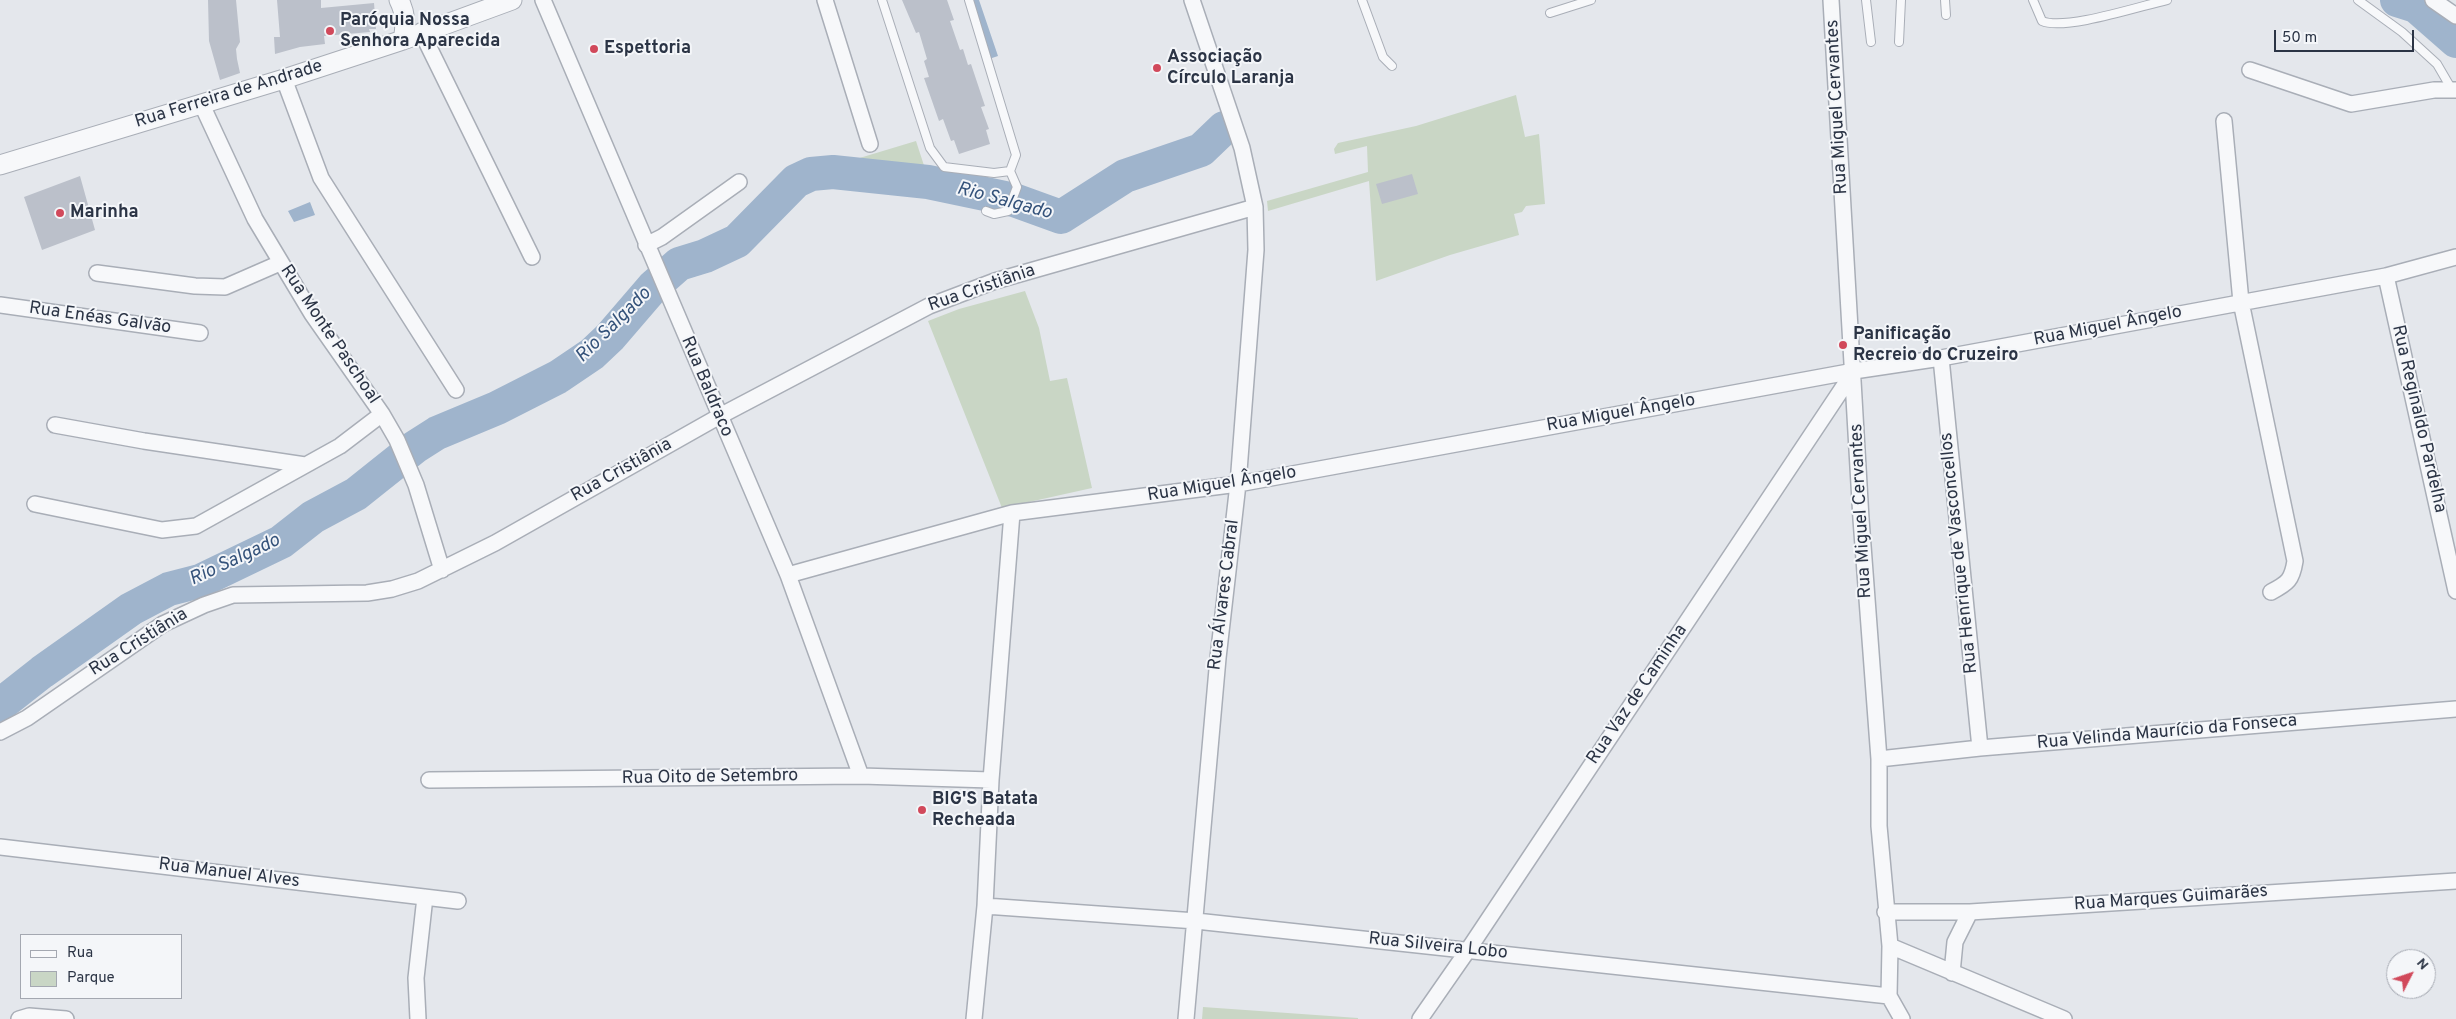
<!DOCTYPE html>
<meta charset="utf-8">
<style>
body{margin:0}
#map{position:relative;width:2456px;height:1019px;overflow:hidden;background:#e4e7ec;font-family:Overpass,sans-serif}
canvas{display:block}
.legend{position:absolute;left:20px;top:934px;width:162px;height:65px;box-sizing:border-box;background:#f4f6f9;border:1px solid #a4a8b1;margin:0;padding:6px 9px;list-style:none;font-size:15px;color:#2b3445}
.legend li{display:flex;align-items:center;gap:10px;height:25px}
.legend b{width:25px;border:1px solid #a4a8b1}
.north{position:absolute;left:2386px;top:949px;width:50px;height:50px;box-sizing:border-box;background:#f4f6f9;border:1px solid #a4a8b1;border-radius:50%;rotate:49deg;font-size:14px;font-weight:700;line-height:20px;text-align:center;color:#2b3445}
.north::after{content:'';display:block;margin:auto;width:18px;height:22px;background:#d1495b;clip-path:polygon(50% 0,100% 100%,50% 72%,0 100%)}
.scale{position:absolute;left:2274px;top:30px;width:140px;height:22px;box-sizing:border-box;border:2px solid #2b3445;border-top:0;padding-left:6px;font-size:15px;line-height:18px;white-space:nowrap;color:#2b3445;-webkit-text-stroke:4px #f4f6f9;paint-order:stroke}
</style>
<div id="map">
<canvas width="2456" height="1019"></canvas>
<ul class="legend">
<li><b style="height:6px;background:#f7f8fa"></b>Rua</li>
<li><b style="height:14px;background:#c9d6c5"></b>Parque</li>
</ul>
<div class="north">N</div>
<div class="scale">50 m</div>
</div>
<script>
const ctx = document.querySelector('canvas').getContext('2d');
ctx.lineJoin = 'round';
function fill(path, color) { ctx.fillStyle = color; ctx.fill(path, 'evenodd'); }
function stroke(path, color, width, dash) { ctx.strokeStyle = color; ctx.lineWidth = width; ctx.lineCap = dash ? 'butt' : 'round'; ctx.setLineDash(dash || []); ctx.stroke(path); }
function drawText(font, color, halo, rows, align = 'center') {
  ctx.font = font + ' Overpass,sans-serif'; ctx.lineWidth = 4; ctx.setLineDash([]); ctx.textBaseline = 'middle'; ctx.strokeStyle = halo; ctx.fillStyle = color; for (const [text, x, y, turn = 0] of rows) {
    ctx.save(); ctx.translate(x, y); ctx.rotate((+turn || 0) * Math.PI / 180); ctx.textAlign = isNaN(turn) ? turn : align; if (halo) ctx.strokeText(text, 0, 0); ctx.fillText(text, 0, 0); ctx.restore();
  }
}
fill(new Path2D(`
 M 1516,95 L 1525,137 L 1539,134 L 1545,204 L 1526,206 L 1522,212 L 1514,214 L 1519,235 L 1450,255 L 1376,281 L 1369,181 L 1268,211 L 1267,201 L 1368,172 L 1367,146 L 1335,154 L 1334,149 L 1338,143 L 1416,126 Z
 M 916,141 L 932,190 L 911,187 L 871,190 L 868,184 C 850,183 813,175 798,185 C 794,187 791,192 788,196 L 791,202 L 762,226 L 748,244 L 746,241 L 736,248 L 698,263 L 698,266 L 677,276 L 673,266 L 696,253 L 698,254 C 706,248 711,248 721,241 L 724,245 L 741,234 L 739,229 L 782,186 L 778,175 L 831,161 L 833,166 Z
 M 1025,291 L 1039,328 L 1050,381 L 1067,378 L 1092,488 L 1002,508 L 928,321 L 959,309 Z
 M 1203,1007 L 1358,1018 L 1358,1019 L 1202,1019 Z`), '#c9d6c5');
fill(new Path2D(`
 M 972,0 L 979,0 L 998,56 L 983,61 L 978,44 L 985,42 Z
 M 310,202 L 315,215 L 294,222 L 288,211 Z`), '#9fb4cc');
stroke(new Path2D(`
 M 2397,0 L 2416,6 L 2456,41
 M 0,705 L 42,672 L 131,609 L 169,589 L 200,581 L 281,542 L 313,517 L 356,494 L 415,447 L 437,433 L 497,408 L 558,377 L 592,354 L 610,337 L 653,287 L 679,264 L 705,256 L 737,241 L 796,181 L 811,174 L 833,172 L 928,182 L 1014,200 L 1061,217 L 1125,176 L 1201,150 L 1224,128`), '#9fb4cc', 34);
fill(new Path2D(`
 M 208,0 L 236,0 L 240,42 L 236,49 L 237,59 L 240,73 L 220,80 L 209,41 Z
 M 277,0 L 321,0 L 321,8 L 374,3 L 376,29 L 369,29 L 370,32 L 324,36 L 325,44 L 300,47 L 275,54 L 274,37 L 280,37 Z
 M 902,0 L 947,0 L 954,20 L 950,21 L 960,50 L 963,49 L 968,65 L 971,64 L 985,106 L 981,107 L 989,129 L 986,130 L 990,144 L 959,154 L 954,140 L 951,141 L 943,119 L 939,121 L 924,78 L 929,77 L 924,61 L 927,59 L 919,32 L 916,33 Z
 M 1412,174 L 1418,194 L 1382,204 L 1376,184 Z
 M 80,176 L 95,230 L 42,250 L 24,197 Z`), '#bbc0ca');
const service = new Path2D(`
 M 882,0 L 930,148 L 944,167 L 994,173 L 1010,171 L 1016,155 L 969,0
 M 1362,0 L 1383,57 L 1392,66
 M 1866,0 L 1871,42
 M 1945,0 L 1946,15
 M 2033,0 L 2042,21 C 2065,31 2140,6 2167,0
 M 2358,0 L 2402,32 L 2437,64 L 2451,88
 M 1550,13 L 1591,0
 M 1899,42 L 1901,0
 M 986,211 L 994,214 L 1008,211 L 1017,187 L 1010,171`);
const minor = new Path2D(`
 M 543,0 L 788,575 L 861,776
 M 825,0 L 870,144
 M 1831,0 L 1861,519 L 1879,759 L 1879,826 L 1890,946 L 1889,996 L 1902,1019
 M 2433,0 L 2456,16
 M 421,31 L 532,257
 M 2250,70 L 2351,104 L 2434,90 L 2456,90
 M 284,79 L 321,178 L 456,390
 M 202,105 L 255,219 L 312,314 L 382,414 L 397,440 L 416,485 L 442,570
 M 2224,121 L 2241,302 L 2295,561 C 2292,580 2288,583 2271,592
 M 646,245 L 662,237 L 739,182
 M 97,273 L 195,286 L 225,287 L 280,263
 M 2386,276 L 2456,591
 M 0,305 L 200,333
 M 1941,358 L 1980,748
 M 55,425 L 144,441 L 305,465
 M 35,504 L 162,530 L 196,526 L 340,446 L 382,414
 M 788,575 L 1012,513 L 1238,484 L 1854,371 L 1941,358 L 2386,276 L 2456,257
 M 0,732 L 27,718 L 163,624 L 204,605 L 233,595 L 367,593 L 392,589 L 418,581 L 495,543 L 718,417 L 929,306 L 995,281 L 1255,207
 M 1879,759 L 1980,748 L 2456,709
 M 429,780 L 861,776 L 991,780
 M 0,847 L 458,901
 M 985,906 L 1196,921 L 1889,996
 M 1885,912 L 1970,912 L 2456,881
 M 1890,946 L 2064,1019
 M 1952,973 L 1955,942 L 1970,912
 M 19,1019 L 29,1016 L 66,1019
 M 418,1019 L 416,978 L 425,897
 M 974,1019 L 985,906 L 991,780 L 1012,513
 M 1186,1019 L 1218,658 L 1238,484 L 1256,250 L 1255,207 L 1242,148 L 1192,0
 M 1420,1019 L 1468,950 L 1854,371`);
const tertiary = new Path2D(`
 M 399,0 C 406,14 406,25 403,40
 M 0,165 L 284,79 L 403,40 L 512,0`);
stroke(service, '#a9aeb7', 10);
stroke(minor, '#a9aeb7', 18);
stroke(tertiary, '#a9aeb7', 21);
stroke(service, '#f7f8fa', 8);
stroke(minor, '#f7f8fa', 15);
stroke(tertiary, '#f7f8fa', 19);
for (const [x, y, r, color] of [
 [330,31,5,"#d1495b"],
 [594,49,5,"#d1495b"],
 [1157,68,5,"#d1495b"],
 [60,213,5,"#d1495b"],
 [1843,345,5,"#d1495b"],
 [922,810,5,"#d1495b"]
]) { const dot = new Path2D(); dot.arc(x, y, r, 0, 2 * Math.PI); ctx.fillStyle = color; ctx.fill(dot); stroke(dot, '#f4f6f9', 2); }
drawText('bold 18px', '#2b3445', '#f4f6f9', [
 ["Paróquia Nossa",340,21],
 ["Senhora Aparecida",340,42],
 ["Espettoria",604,49],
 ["Associação",1167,58],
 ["Círculo Laranja",1167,79],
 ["Marinha",70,213],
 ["Panificação",1853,335],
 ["Recreio do Cruzeiro",1853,356],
 ["BIG'S Batata",932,800],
 ["Recheada",932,821]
], 'left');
drawText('18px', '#2b3445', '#f4f6f9', [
 ["Rua Ferreira de Andrade",229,95,-17],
 ["Rua Miguel Cervantes",1838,107,-93],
 ["Rua Cristiânia",982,289,-19],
 ["Rua Enéas Galvão",100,319,8],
 ["Rua Miguel Ângelo",2108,327,-11],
 ["Rua Monte Paschoal",329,335,56],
 ["Rua Baldraco",706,387,67],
 ["Rua Miguel Ângelo",1621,414,-10],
 ["Rua Reginaldo Pardelha",2418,419,77],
 ["Rua Cristiânia",622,471,-29],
 ["Rua Miguel Ângelo",1222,485,-9],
 ["Rua Miguel Cervantes",1862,511,-93],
 ["Rua Henrique de Vasconcellos",1960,553,-96],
 ["Rua Álvares Cabral",1225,595,-83],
 ["Rua Cristiânia",139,643,-32],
 ["Rua Vaz de Caminha",1638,695,-56],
 ["Rua Velinda Maurício da Fonseca",2167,733,-5],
 ["Rua Oito de Setembro",710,778,-1],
 ["Rua Manuel Alves",229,874,7],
 ["Rua Marques Guimarães",2171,899,-4],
 ["Rua Silveira Lobo",1438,947,6]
]);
drawText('italic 19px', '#34527a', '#f4f6f9', [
 ["Rio Salgado",1004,202,15],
 ["Rio Salgado",614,326,-45],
 ["Rio Salgado",235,561,-25]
]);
</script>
